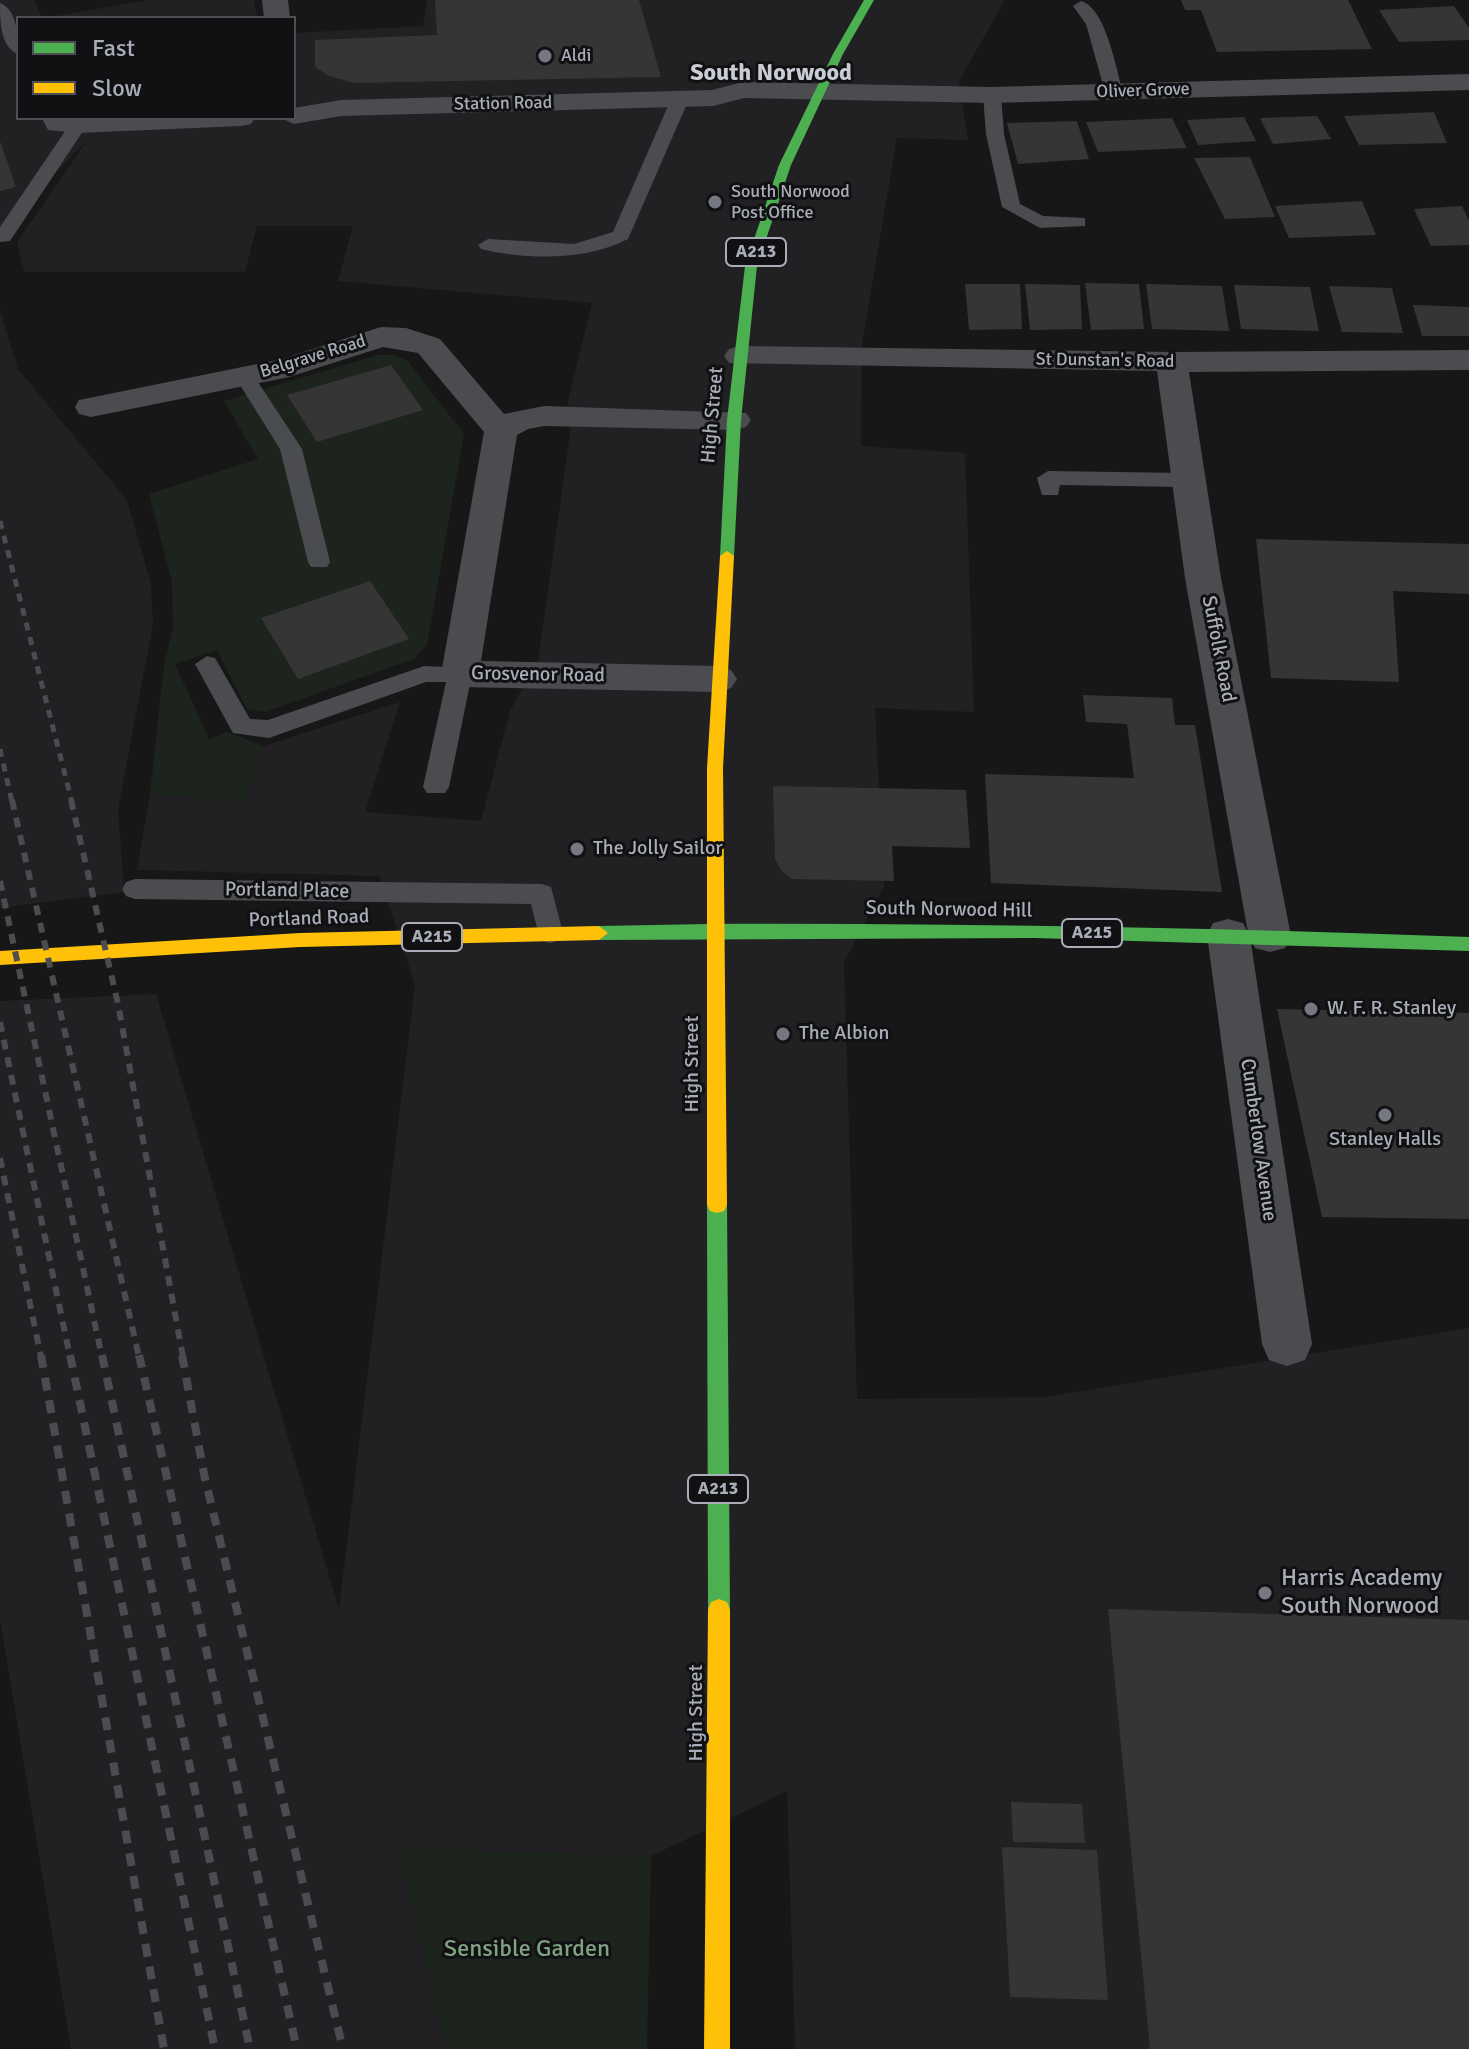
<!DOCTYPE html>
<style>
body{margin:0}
#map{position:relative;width:1469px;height:2049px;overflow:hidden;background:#171717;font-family:Signika,sans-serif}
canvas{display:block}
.legend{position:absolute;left:16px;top:16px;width:280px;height:104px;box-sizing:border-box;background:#111113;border:2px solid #4d4f55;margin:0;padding:10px 14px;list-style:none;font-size:24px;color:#a8adb8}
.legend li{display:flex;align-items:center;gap:16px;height:40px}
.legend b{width:40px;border:2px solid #4d4f55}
</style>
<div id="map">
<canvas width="1469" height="2049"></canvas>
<ul class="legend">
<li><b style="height:10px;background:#4caf50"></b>Fast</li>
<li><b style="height:10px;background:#ffc107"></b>Slow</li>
</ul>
</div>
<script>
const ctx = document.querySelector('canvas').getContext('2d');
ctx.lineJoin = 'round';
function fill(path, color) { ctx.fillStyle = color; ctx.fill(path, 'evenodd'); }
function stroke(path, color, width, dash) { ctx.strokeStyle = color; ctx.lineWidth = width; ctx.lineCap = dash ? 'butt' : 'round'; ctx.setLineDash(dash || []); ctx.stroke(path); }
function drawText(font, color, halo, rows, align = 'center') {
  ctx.font = font + ' Signika,sans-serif'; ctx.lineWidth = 6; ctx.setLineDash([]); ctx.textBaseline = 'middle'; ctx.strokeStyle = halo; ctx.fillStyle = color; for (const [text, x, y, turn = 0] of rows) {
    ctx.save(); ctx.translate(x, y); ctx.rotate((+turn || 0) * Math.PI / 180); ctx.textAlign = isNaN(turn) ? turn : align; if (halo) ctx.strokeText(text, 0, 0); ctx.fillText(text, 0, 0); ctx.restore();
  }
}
fill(new Path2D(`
 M 0,0 L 34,0 L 42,18 L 18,18 L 18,118 L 294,118 L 294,33 L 423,26 L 427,0 L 1005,0 L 959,81 L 968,140 L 897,138 L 862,344 L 861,446 L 965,453 L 974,712 L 875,708 L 884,887 L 844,962 L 857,1399 L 1045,1397 L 1469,1328 L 1469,2049 L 795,2049 L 787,1791 L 651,1856 L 398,1848 L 446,2049 L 71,2049 L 0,1619 L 0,1001 L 156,994 L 339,1609 L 415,985 L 380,876 L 137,870 L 150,794 L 243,801 L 263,746 L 400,702 L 365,812 L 481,821 L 510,711 L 538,661 L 570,434 L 568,401 L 592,303 L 338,281 L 353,226 L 257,226 L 245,272 L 24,272 L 17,242 L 88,139 L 0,232 Z
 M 149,0 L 254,0 L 257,18 L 44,18 Z
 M 0,310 L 18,369 L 127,500 L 151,584 L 153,625 L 118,809 L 124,892 L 0,908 Z`), '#212123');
fill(new Path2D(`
 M 378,355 L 394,355 L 407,360 L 464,434 L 427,645 L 414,659 L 265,712 L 247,709 L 217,650 L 175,664 L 209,739 L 228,732 L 263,746 L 244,801 L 150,794 L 164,665 L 173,628 L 172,582 L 149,494 L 258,459 L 224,401 Z
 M 398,1848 L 651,1856 L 647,2049 L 446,2049 Z`), '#1d241e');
fill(new Path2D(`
 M 435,0 L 639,0 L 661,77 L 354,83 L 329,76 L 315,67 L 315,40 L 437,35 Z
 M 1181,0 L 1348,0 L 1372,49 L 1217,52 L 1201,10 L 1185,10 Z
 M 1454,6 L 1469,28 L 1469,40 L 1399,42 L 1379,10 Z
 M 1434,112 L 1447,143 L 1359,145 L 1344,116 Z
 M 1317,116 L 1331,139 L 1273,144 L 1260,118 Z
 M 1244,117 L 1256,141 L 1198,145 L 1187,120 Z
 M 1172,118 L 1187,148 L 1098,152 L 1086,122 Z
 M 1077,121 L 1089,159 L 1018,164 L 1007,123 Z
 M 0,141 L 16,187 L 0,191 Z
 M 1250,157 L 1275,217 L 1225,219 L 1194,158 Z
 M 1362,201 L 1376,235 L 1289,238 L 1275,206 Z
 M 1462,206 L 1469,221 L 1469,245 L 1431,246 L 1414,209 Z
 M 1085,283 L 1139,284 L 1144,329 L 1091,330 Z
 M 965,284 L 1020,284 L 1022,329 L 969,330 Z
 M 1025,284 L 1080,285 L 1082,329 L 1030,330 Z
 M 1146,284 L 1222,286 L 1229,331 L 1152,329 Z
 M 1234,285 L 1310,287 L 1319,331 L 1241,329 Z
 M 1329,286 L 1392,288 L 1403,333 L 1342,332 Z
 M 1413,305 L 1469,307 L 1469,336 L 1422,336 Z
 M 391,365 L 423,410 L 317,442 L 287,395 Z
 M 1256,539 L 1469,544 L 1469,594 L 1393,591 L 1399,682 L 1271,678 Z
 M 370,581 L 409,639 L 298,679 L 261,618 Z
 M 1083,695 L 1172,698 L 1175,725 L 1195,725 L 1222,892 L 991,883 L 985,774 L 1134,778 L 1127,724 L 1086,722 Z
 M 773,786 L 966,790 L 970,848 L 892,846 L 894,881 L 792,879 L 781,870 L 775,859 Z
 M 1277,1009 L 1469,1013 L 1469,1219 L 1322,1217 Z
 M 1108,1609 L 1469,1620 L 1469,2049 L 1150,2049 Z
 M 1011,1802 L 1082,1804 L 1085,1843 L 1013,1842 Z
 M 1002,1847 L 1097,1850 L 1108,2000 L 1010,1997 Z`), '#353536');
fill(new Path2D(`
 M 1081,1 C 1106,8 1116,69 1123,92 L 1120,96 L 1114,97 L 1105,92 L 1086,24 L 1073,6 Z
 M 0,3 C 18,10 18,37 18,54 C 0,47 0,20 0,3 Z
 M 992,90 L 1001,95 L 1004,134 L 1020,204 L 1043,216 L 1085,218 L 1085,226 L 1040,228 L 1002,207 L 986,134 L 983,95 Z
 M 680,94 L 689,99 L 628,239 C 586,261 527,260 481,249 L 478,245 L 488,239 L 574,244 L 613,232 L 671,99 Z
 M 78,120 L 87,125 L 10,241 L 0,242 L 0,227 L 72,121 Z
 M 245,371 L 252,373 L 302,449 L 330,562 L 327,567 L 311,567 L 308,562 L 280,449 L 235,377 Z
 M 1048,471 L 1184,473 L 1195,480 L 1184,487 L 1060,485 L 1058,495 L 1042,495 L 1037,478 Z
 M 207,656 L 215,658 L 250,719 L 268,720 L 424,666 L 468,668 L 472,674 L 449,787 L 445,793 L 427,793 L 423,787 L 446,682 L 426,682 L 269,738 L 233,733 L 195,664 Z
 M 135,879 L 542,884 L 551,887 L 563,933 L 560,940 L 550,943 L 540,940 L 531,904 L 135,899 L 126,896 L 122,889 L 126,882 Z`), '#4b4c50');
fill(new Path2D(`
 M 262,0 L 288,0 L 290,18 L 264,18 Z
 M 1469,74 L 1469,90 L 992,103 L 744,98 L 713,106 L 341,116 L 294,124 L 281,118 L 294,118 L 294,108 L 341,100 L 712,90 L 743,82 L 992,87 Z
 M 42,118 L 255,118 L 251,124 L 241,126 L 78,133 L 48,130 Z
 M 381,327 L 406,328 L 440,339 L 504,414 L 544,406 L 746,413 L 751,420 L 746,427 L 734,430 L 544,426 L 528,429 L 517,435 L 481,661 L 718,666 L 731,670 L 737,679 L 731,688 L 718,692 L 460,687 L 447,683 L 441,674 L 484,432 L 418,353 L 383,347 L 289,377 L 91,417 L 79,414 L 75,407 L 79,400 L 282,359 Z
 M 740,346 L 1172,352 L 1469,350 L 1469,370 L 1189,372 L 1221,578 L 1291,936 L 1285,948 L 1270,952 L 1255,948 L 1250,937 L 1312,1344 L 1305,1360 L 1287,1366 L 1269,1360 L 1262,1344 L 1207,935 L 1213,923 L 1228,919 L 1243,923 L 1248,933 L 1185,578 L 1157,371 L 729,363 L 724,356 L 729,349 Z`), '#4b4c50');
fill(new Path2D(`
 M 864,0 L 874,0 L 843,54 L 791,165 L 757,266 L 741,420 L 734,556 L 727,561 L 720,556 L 727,420 L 745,266 L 779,165 L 833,54 Z
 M 708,924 C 962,923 1215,928 1469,937 L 1469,951 L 1034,938 L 599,940 L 590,933 L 599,926 Z
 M 717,1197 L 724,1199 L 727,1205 L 730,1610 L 727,1618 L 719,1621 L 711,1618 L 708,1610 L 707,1205 L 710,1199 Z`), '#4caf50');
fill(new Path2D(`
 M 727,551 L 734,556 L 723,768 L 727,1205 L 724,1211 L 717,1213 L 710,1211 L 707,1205 L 707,768 L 720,556 Z
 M 599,926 L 608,933 L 599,940 L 300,947 L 0,965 L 0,951 L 300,933 Z
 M 719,1599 L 727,1602 L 730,1610 L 730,2049 L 704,2049 L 708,1610 L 711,1602 Z`), '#ffc107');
stroke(new Path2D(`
 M 0,521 L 72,802
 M 0,749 L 12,802`), '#4b4c4f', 5, [8, 7]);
stroke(new Path2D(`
 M 12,800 L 139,1357
 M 71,800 L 118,1004 L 183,1357
 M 0,881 L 102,1357
 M 0,1022 L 70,1357
 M 0,1158 L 41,1357`), '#4b4c4f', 6, [10, 8]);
stroke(new Path2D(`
 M 41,1355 L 164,2049
 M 70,1355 L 215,2049
 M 102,1355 L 250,2049
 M 139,1355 L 297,2049
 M 182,1355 L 204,1474 L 343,2049`), '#4b4c4f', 8, [13, 10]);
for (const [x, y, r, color] of [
 [545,56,8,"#757880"],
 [715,202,8,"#757880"],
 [577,849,8,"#757880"],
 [1311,1009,8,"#757880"],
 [783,1034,8,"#757880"],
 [1385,1115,8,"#757880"],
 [1265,1593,8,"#757880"]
]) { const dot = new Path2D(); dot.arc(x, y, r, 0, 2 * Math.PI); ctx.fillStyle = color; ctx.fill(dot); stroke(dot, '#111113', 3); }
drawText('18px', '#a8adb8', '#111113', [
 ["Aldi",561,56],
 ["South Norwood",731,192],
 ["Post Office",731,213]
], 'left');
drawText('18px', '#a8adb8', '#111113', [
 ["Oliver Grove",1143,91,-2],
 ["Station Road",503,104,-1],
 ["Belgrave Road",313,357,-17],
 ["St Dunstan's Road",1105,361,1]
]);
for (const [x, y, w] of [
 [756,252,60],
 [1092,933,60],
 [432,937,60],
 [718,1489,60]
]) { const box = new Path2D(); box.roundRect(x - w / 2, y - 14, w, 28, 6); ctx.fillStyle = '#111113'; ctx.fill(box); stroke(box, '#a8adb8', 2); }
drawText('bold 18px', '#a8adb8', null, [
 ["A213",756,252],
 ["A215",1092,933],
 ["A215",432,937],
 ["A213",718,1489]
]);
drawText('20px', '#a8adb8', '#111113', [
 ["High Street",713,415,-85],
 ["Suffolk Road",1218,649,79],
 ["Grosvenor Road",538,675,1],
 ["Portland Place",287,891,1],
 ["South Norwood Hill",949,910,1],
 ["Portland Road",309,919,-2],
 ["High Street",693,1064,-90],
 ["Cumberlow Avenue",1258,1140,82],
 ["High Street",697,1713,-90]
]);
drawText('20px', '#a8adb8', '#111113', [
 ["The Jolly Sailor",593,849],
 ["W. F. R. Stanley",1327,1009],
 ["The Albion",799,1034],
 ["Stanley Halls",1385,1140,"center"]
], 'left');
drawText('bold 24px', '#c9ccd4', '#111113', [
 ["South Norwood",771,74]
]);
drawText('24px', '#a8adb8', '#111113', [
 ["Harris Academy",1281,1579],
 ["South Norwood",1281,1607]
], 'left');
drawText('24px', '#7fa381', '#111113', [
 ["Sensible Garden",527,1950]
]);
</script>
